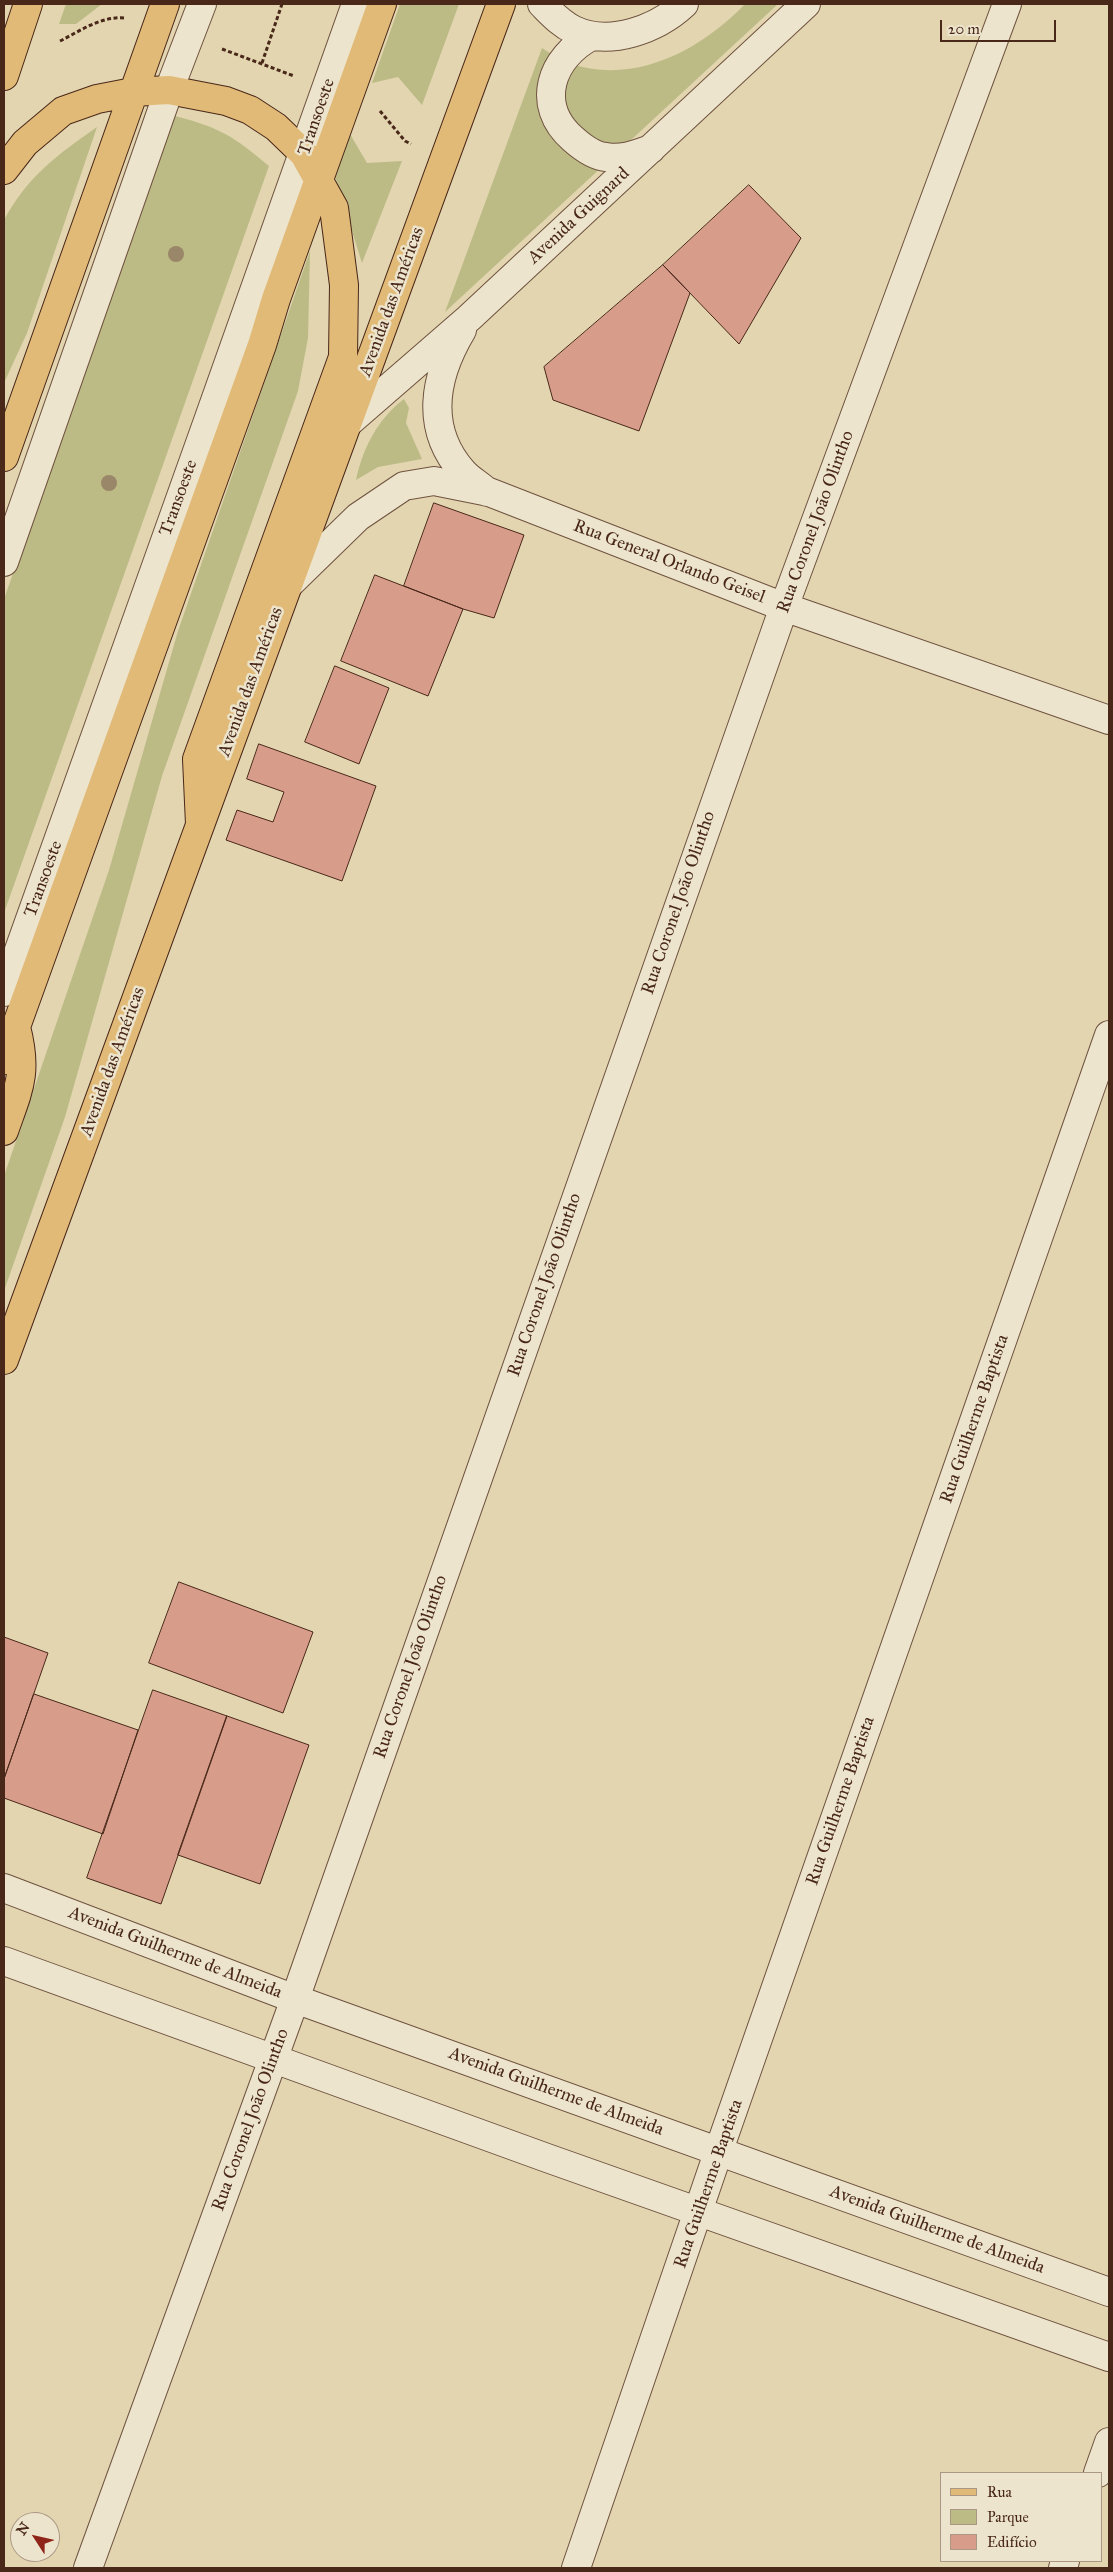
<!DOCTYPE html>
<meta charset="utf-8">
<style>
body{margin:0}
#map{position:relative;width:1113px;height:2572px;overflow:hidden;background:#e2d5b0;font-family:"IM FELL Great Primer",serif}
canvas{display:block}
.frame{position:absolute;inset:0;border:5px solid #492719;pointer-events:none}
.legend{position:absolute;left:940px;top:2472px;width:162px;height:90px;box-sizing:border-box;background:#ece4cc;border:1px solid #ab9884;margin:0;padding:6px 9px;list-style:none;font-size:15px;color:#492719}
.legend li{display:flex;align-items:center;gap:10px;height:25px}
.legend b{width:25px;border:1px solid #ab9884}
.north{position:absolute;left:10px;top:2512px;width:50px;height:50px;box-sizing:border-box;background:#ece4cc;border:1px solid #ab9884;border-radius:50%;rotate:305deg;font-size:14px;font-weight:700;line-height:20px;text-align:center;color:#492719}
.north::after{content:'';display:block;margin:auto;width:18px;height:22px;background:#8f2418;clip-path:polygon(50% 0,100% 100%,50% 72%,0 100%)}
.scale{position:absolute;left:940px;top:20px;width:116px;height:22px;box-sizing:border-box;border:2px solid #492719;border-top:0;padding-left:6px;font-size:15px;line-height:18px;white-space:nowrap;color:#492719;-webkit-text-stroke:4px #ece4cc;paint-order:stroke}
</style>
<div id="map">
<canvas width="1113" height="2572"></canvas>
<div class="frame"></div>
<ul class="legend">
<li><b style="height:6px;background:#e1ba78"></b>Rua</li>
<li><b style="height:14px;background:#bcbb86"></b>Parque</li>
<li><b style="height:14px;background:#d89d8a"></b>Edifício</li>
</ul>
<div class="north">N</div>
<div class="scale">20 m</div>
</div>
<script>
const ctx = document.querySelector('canvas').getContext('2d');
ctx.lineJoin = 'round';
function fill(path, color) { ctx.fillStyle = color; ctx.fill(path, 'evenodd'); }
function stroke(path, color, width, dash) { ctx.strokeStyle = color; ctx.lineWidth = width; ctx.lineCap = dash ? 'butt' : 'round'; ctx.setLineDash(dash || []); ctx.stroke(path); }
function drawText(font, color, halo, rows, align = 'center') {
  ctx.font = font + ' "IM FELL Great Primer",serif'; ctx.lineWidth = 5; ctx.setLineDash([]); ctx.textBaseline = 'middle'; ctx.strokeStyle = halo; ctx.fillStyle = color; for (const [text, x, y, turn = 0] of rows) {
    ctx.save(); ctx.translate(x, y); ctx.rotate((+turn || 0) * Math.PI / 180); ctx.textAlign = isNaN(turn) ? turn : align; if (halo) ctx.strokeText(text, 0, 0); ctx.fillText(text, 0, 0); ctx.restore();
  }
}
fill(new Path2D(`
 M 66,4 L 102,4 L 76,24 L 59,24 Z
 M 400,4 L 459,4 L 422,105 L 398,77 L 372,83 Z
 M 745,4 L 778,4 L 445,312 L 542,48 C 550,53 560,59 569,63 C 634,86 701,50 745,4 Z
 M 175,116 C 221,128 233,136 269,166 L 4,913 L 4,599 Z
 M 97,127 L 27,333 L 4,383 L 4,220 C 28,176 57,155 97,127 Z
 M 350,134 L 367,163 L 402,161 L 362,263 L 335,177 Z
 M 310,251 L 308,338 L 298,391 L 162,776 L 65,1117 L 4,1291 L 4,1176 L 109,870 L 178,631 Z
 M 404,399 L 409,408 L 406,423 L 422,459 L 378,467 L 356,480 C 363,447 378,419 404,399 Z`), '#bcbb86');
const building = new Path2D(`
 M 749,185 L 801,238 L 739,344 L 663,265 Z
 M 663,265 L 690,293 L 639,431 L 553,400 L 544,367 Z
 M 434,503 L 524,535 L 494,618 L 463,609 L 404,586 Z
 M 375,575 L 463,609 L 428,696 L 341,661 Z
 M 335,666 L 389,688 L 359,764 L 305,742 Z
 M 259,744 L 376,786 L 342,881 L 226,840 L 237,810 L 273,822 L 284,792 L 247,779 Z
 M 179,1582 L 313,1632 L 283,1713 L 149,1663 Z
 M 4,1637 L 48,1653 L 4,1779 Z
 M 153,1690 L 227,1716 L 161,1904 L 87,1878 Z
 M 34,1694 L 138,1730 L 103,1834 L 4,1798 L 4,1779 Z
 M 227,1716 L 309,1745 L 260,1884 L 178,1855 Z`);
fill(building, '#d89d8a');
stroke(building, '#492719', 1);
const minor = new Path2D(`
 M 542,4 C 552,14 561,24 574,30 C 610,47 657,29 684,4
 M 592,36 C 551,57 534,105 573,139 C 582,147 594,156 606,157 C 622,160 637,154 651,149
 M 462,330 C 434,377 424,428 463,472 C 470,480 480,485 487,492
 M 348,423 L 469,318 L 806,4
 M 4,562 L 169,90 L 202,4
 M 284,589 L 358,517 L 404,486 L 434,481 L 489,492 L 784,607 L 1109,720
 M 4,992 C 121,662 240,334 356,4
 M 4,1888 L 295,1999 L 1109,2292
 M 4,1961 L 547,2158 L 1109,2357
 M 1098,2473 L 1109,2442
 M 88,2568 L 295,1999 L 784,607 L 1007,4
 M 576,2568 L 719,2150 L 1109,1035
 M 1063,2568 L 1065,2561`);
const major = new Path2D(`
 M 4,76 L 28,4
 M 4,1360 C 169,908 335,456 501,4`);
const highway = new Path2D(`
 M 4,170 L 25,143 L 63,111 L 97,99 L 133,92 L 169,90 L 226,101 L 250,110 L 276,127 L 304,154 L 334,208 L 344,285 L 343,357 L 197,759 L 200,824
 M 4,457 L 165,4
 M 4,1060 L 262,345 L 276,299 L 382,4
 M 4,1131 C 19,1088 28,1073 16,1027`);
stroke(minor, '#6f523f', 30);
stroke(major, '#492719', 30);
stroke(highway, '#492719', 30);
stroke(new Path2D(`
 M 60,41 C 80,31 101,16 124,18
 M 222,49 L 294,76
 M 262,63 L 282,4
 M 380,111 L 405,141 L 411,144`), '#492719', 3, [4, 2.5]);
stroke(minor, '#ece4cc', 28);
stroke(major, '#e1ba78', 28);
stroke(highway, '#e1ba78', 28);
ctx.fillStyle = '#9a8669';
for (const [x, y] of [
 [176,254],
 [109,483]
]) { ctx.beginPath(); ctx.arc(x, y, 8, 0, 2 * Math.PI); ctx.fill(); }
drawText('18px', '#492719', '#ece4cc', [
 ["Transoeste",317,117,-71],
 ["Avenida Guignard",579,216,-43],
 ["Avenida das Américas",392,302,-70],
 ["Transoeste",179,498,-70],
 ["Rua Coronel João Olintho",816,522,-70],
 ["Rua General Orlando Geisel",669,562,21],
 ["Avenida das Américas",251,682,-70],
 ["Transoeste",44,879,-70],
 ["Rua Coronel João Olintho",679,903,-71],
 ["Avenida das Américas",113,1062,-70],
 ["Rua Coronel João Olintho",545,1285,-71],
 ["Rua Guilherme Baptista",975,1419,-71],
 ["Rua Coronel João Olintho",411,1667,-71],
 ["Rua Guilherme Baptista",841,1801,-71],
 ["Avenida Guilherme de Almeida",175,1953,21],
 ["Avenida Guilherme de Almeida",556,2092,20],
 ["Rua Coronel João Olintho",251,2120,-70],
 ["Rua Guilherme Baptista",709,2184,-71],
 ["Avenida Guilherme de Almeida",937,2230,20]
]);
</script>
